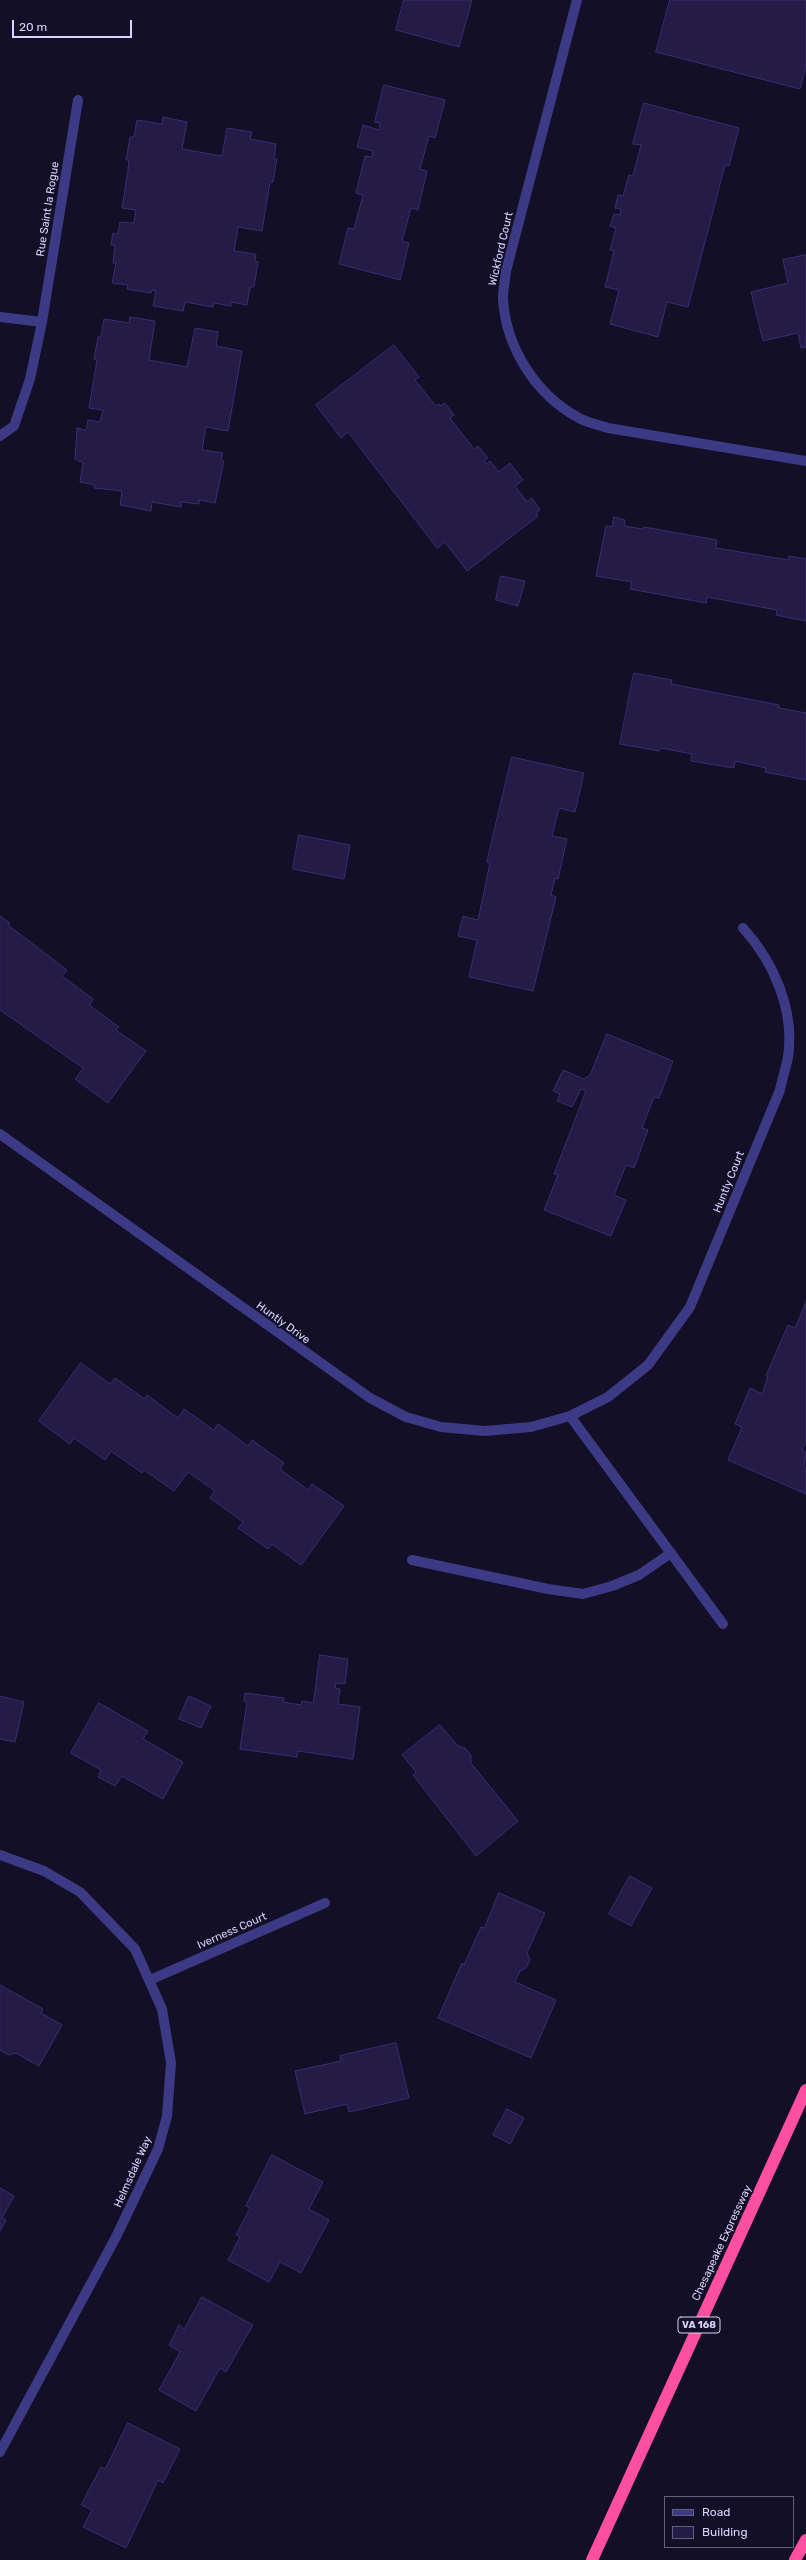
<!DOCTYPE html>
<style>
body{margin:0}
#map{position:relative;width:806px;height:2560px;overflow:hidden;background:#130f26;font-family:Rubik,sans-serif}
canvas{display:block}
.legend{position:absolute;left:664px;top:2496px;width:130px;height:52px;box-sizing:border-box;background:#130f26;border:1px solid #625e7d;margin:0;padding:5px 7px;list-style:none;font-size:12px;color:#d9d4ff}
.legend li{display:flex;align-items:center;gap:8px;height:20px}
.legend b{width:20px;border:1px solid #625e7d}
.scale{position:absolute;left:12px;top:20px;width:120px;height:18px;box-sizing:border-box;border:2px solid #d9d4ff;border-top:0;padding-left:5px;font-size:12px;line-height:14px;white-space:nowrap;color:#d9d4ff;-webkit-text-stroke:3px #130f26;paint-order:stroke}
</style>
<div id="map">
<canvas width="806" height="2560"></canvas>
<ul class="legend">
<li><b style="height:5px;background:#3d3a85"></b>Road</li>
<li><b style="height:11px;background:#241b47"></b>Building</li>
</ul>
<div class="scale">20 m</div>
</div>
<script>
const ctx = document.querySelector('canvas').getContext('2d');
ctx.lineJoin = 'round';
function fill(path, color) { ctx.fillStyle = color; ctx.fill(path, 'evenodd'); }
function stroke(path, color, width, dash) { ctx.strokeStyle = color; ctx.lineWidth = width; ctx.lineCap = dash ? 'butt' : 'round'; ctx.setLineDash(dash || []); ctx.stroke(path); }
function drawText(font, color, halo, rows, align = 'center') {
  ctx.font = font + ' Rubik,sans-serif'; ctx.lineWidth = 3.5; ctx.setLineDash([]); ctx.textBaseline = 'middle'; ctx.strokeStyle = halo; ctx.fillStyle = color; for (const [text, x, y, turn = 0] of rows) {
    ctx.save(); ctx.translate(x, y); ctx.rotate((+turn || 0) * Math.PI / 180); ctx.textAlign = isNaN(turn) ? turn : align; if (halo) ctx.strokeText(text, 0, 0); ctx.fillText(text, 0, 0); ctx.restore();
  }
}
const building = new Path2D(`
 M 404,0 L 472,0 L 459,47 L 396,30 Z
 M 670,0 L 806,0 L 806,66 L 800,89 L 656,52 Z
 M 384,85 L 445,100 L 435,138 L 429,136 L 420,169 L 427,171 L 418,210 L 411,208 L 402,241 L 409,243 L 400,280 L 339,264 L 348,228 L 354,229 L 363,195 L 356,193 L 365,156 L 372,157 L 373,151 L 357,147 L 363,125 L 379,130 L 380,123 L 375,122 Z
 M 644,103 L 739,128 L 729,166 L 725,165 L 688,307 L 667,302 L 658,337 L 610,324 L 619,290 L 605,287 L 614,251 L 610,250 L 616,228 L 610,226 L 614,214 L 620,215 L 621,209 L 615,208 L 618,195 L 623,196 L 629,175 L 633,176 L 641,145 L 633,144 Z
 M 163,117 L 187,122 L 182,149 L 222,156 L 227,128 L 252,132 L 250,139 L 276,144 L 274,159 L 277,159 L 273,182 L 270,182 L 262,231 L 238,227 L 234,251 L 256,254 L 255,261 L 258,262 L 254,287 L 250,287 L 247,305 L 231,302 L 231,306 L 214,303 L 213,307 L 185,302 L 183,311 L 153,306 L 156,291 L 152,290 L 151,293 L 127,289 L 128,285 L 112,283 L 116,263 L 113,263 L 115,245 L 111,245 L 113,233 L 118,234 L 120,222 L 134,223 L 136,210 L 122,208 L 128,170 L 129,160 L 126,160 L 130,137 L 134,137 L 137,120 L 162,124 Z
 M 806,255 L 806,347 L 801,348 L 798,333 L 763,341 L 751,292 L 788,283 L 783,260 Z
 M 130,317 L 155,321 L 149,360 L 187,367 L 195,328 L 218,332 L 216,346 L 242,351 L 228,431 L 206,427 L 202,450 L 223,453 L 221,460 L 224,461 L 215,503 L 199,500 L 199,504 L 181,502 L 181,507 L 152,502 L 151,511 L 120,505 L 122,491 L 94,488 L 95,485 L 80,482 L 83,463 L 75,459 L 77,428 L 86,430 L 88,420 L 100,422 L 103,410 L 89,408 L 97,360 L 94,359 L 98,337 L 101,337 L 104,319 L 129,323 Z
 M 394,345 L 419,377 L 415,380 L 436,406 L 439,404 L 440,406 L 445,403 L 454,415 L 450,418 L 474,449 L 478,446 L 488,458 L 484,461 L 486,464 L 490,461 L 499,472 L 510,463 L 523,480 L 515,486 L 527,502 L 532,498 L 540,510 L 536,513 L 538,516 L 467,571 L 445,542 L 437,548 L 348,432 L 341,438 L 316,405 Z
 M 614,517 L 625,520 L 624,526 L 643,529 L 644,527 L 717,540 L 716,548 L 788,560 L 789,556 L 806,559 L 806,621 L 776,615 L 777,610 L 707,597 L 706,603 L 630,589 L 632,582 L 596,576 L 606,526 L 612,527 Z
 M 501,576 L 525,581 L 518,606 L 496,600 Z
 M 634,673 L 672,680 L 671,684 L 779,705 L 779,708 L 806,713 L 806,780 L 765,772 L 766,768 L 735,761 L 734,768 L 691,761 L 692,754 L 661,748 L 659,751 L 620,744 Z
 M 512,757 L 584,773 L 575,812 L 559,808 L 552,836 L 567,839 L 558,879 L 555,878 L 551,895 L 556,897 L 533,991 L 469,977 L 477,940 L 458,936 L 463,916 L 478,920 L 490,863 L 487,862 Z
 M 299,835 L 350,845 L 344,879 L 293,869 Z
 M 0,916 L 10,923 L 8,925 L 67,970 L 62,976 L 93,999 L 89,1005 L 119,1027 L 116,1030 L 146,1051 L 108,1103 L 75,1079 L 83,1068 L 0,1010 Z
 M 607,1034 L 673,1061 L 659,1098 L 654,1097 L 642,1128 L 648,1130 L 634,1168 L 626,1165 L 614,1195 L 626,1200 L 611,1236 L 544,1210 L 558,1175 L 554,1174 L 586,1091 L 581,1089 L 572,1107 L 557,1101 L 560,1094 L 553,1091 L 563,1070 L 584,1079 L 590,1075 Z
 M 806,1302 L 806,1441 L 802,1450 L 806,1452 L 804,1467 L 806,1468 L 806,1494 L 728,1460 L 742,1427 L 735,1424 L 750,1388 L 762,1394 L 768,1377 L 766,1376 L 788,1325 L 795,1328 Z
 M 81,1363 L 110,1384 L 115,1378 L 145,1399 L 147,1395 L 178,1418 L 184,1409 L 214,1430 L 218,1424 L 248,1446 L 252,1440 L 284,1463 L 280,1469 L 308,1490 L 312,1484 L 344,1506 L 301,1565 L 272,1544 L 268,1549 L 238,1528 L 243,1522 L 210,1498 L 215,1491 L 188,1472 L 174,1491 L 144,1470 L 142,1473 L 111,1451 L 105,1460 L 74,1438 L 70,1444 L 39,1421 Z
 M 320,1655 L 348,1659 L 345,1684 L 336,1683 L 335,1688 L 340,1689 L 338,1704 L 360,1707 L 353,1759 L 298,1751 L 297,1757 L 240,1749 L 247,1702 L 244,1701 L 245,1693 L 284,1698 L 283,1702 L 301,1705 L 302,1701 L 313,1703 Z
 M 0,1696 L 24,1702 L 15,1742 L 0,1739 Z
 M 189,1696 L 211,1706 L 201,1728 L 179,1719 Z
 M 99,1703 L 148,1731 L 143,1739 L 183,1762 L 163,1799 L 122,1776 L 115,1786 L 98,1777 L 101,1770 L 71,1753 Z
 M 440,1725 L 458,1746 L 465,1748 L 471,1755 L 471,1763 L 518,1821 L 476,1856 L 413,1775 L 416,1772 L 402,1755 Z
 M 630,1876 L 652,1888 L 631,1926 L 609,1914 Z
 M 499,1893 L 545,1913 L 527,1953 L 530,1960 L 526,1968 L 520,1971 L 515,1982 L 556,2000 L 531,2058 L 438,2018 L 462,1963 L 464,1965 L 481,1927 L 484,1928 Z
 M 0,1985 L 43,2009 L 41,2013 L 62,2025 L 39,2066 L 16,2053 L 8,2055 L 0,2050 Z
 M 396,2043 L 409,2098 L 349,2112 L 347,2104 L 305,2114 L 295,2071 L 341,2061 L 340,2056 Z
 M 507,2109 L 524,2118 L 510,2144 L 493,2135 Z
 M 272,2155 L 323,2182 L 309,2209 L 329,2220 L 301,2273 L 280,2262 L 269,2282 L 228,2260 L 240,2237 L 236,2235 L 250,2208 L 246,2206 Z
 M 0,2188 L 14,2196 L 2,2218 L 6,2220 L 0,2231 Z
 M 202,2297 L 253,2325 L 226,2372 L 220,2368 L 196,2411 L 159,2390 L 180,2352 L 169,2345 L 179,2325 L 184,2329 Z
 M 128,2423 L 180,2449 L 163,2483 L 158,2480 L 126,2548 L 83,2527 L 92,2510 L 81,2505 L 101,2467 L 105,2469 Z`);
fill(building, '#241b47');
stroke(building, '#3b2d73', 1);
stroke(new Path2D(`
 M 570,1416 L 723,1624
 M 412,1560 L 548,1589 L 583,1594 L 612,1586 L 639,1575 L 671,1553`), '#3d3a85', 10);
stroke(new Path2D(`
 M 577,0 L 506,271 C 505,280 503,290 503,299 C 506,348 536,395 579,418 C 588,423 599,425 608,428 L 806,461
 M 0,317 L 42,322
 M 0,436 L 14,426 L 30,379 L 42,322 L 78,100
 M 0,1134 L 370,1398 L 406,1417 L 441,1427 L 485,1431 L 531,1427 L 570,1416 L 608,1397 L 648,1365 L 690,1307 L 780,1090 C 782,1079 786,1068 788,1057 C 795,1011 774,962 743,928
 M 0,1855 L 44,1871 L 80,1892 L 135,1949 L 162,2009 L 171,2063 L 167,2116 L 158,2149 L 116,2237 L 0,2452
 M 150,1980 L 325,1903`), '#3d3a85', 10);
stroke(new Path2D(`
 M 592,2560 L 806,2090
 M 795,2560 L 806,2540`), '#ff4fa3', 12);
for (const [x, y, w] of [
 [699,2325,42]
]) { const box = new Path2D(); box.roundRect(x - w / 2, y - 8, w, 16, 3); ctx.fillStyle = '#130f26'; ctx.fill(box); stroke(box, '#d9d4ff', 1); }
drawText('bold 10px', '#d9d4ff', null, [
 ["VA 168",699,2325]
]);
drawText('11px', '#d9d4ff', '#130f26', [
 ["Rue Saint la Rogue",48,209,-81],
 ["Wickford Court",501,249,-77],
 ["Huntly Court",729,1182,-68],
 ["Huntly Drive",283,1323,36],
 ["Iverness Court",232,1931,-24],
 ["Helmsdale Way",133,2172,-66],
 ["Chesapeake Expressway",722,2243,-65]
]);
</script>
